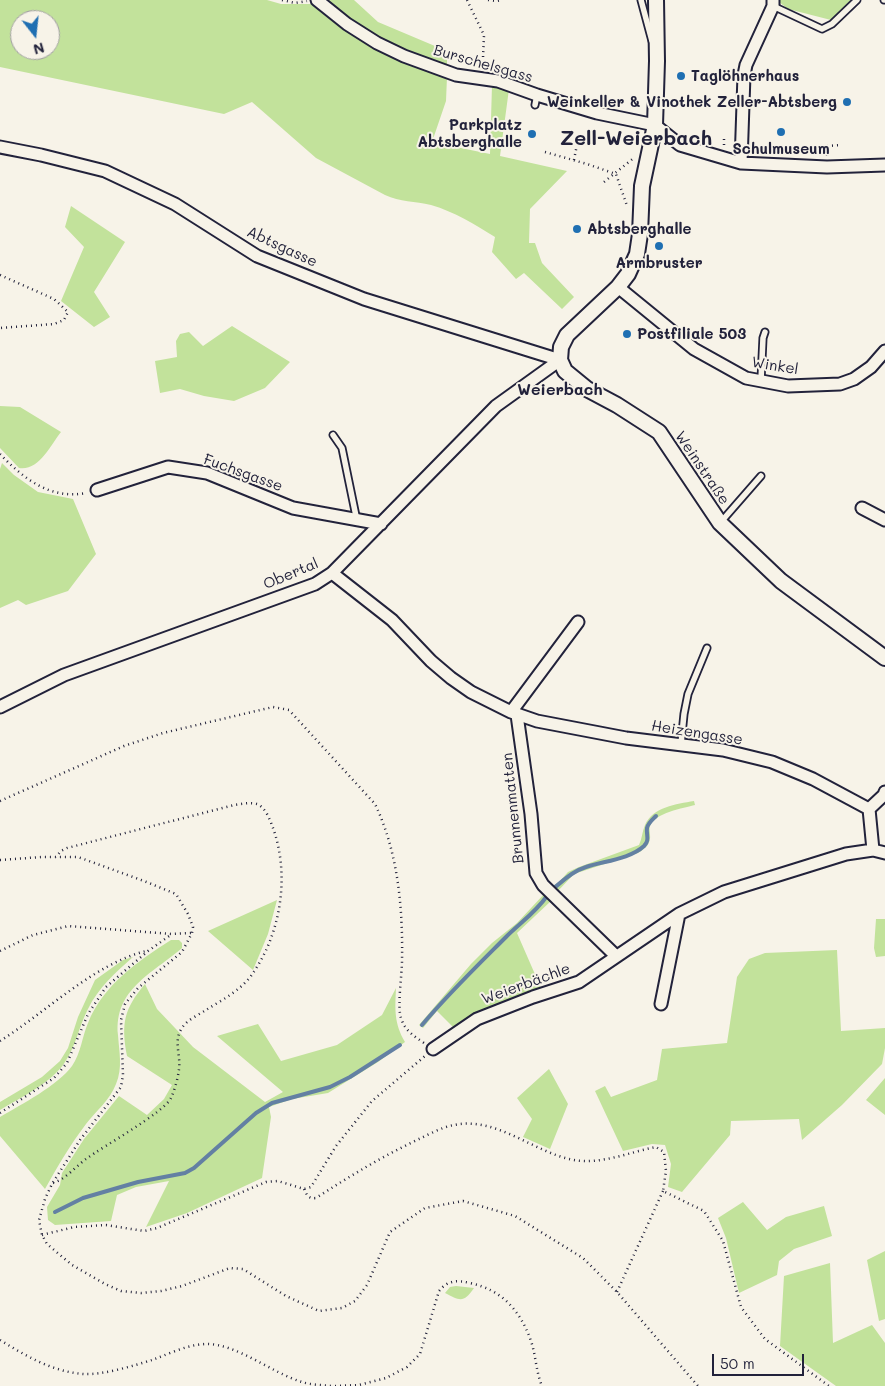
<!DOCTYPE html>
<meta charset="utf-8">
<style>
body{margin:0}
#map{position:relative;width:885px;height:1386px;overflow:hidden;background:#f7f3e8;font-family:Mali,sans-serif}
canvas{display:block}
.north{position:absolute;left:10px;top:10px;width:50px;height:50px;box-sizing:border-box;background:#f7f3e8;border:1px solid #a29fa3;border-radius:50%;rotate:164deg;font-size:14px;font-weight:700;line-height:20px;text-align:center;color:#22223b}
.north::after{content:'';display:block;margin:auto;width:18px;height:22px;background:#1f6fb2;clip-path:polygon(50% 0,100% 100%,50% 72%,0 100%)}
.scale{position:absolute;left:712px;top:1354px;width:92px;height:22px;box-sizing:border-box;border:2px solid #22223b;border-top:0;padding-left:6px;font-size:15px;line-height:18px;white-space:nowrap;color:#22223b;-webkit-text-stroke:4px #f7f3e8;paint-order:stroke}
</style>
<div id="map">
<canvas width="885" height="1386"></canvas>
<div class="north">N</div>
<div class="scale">50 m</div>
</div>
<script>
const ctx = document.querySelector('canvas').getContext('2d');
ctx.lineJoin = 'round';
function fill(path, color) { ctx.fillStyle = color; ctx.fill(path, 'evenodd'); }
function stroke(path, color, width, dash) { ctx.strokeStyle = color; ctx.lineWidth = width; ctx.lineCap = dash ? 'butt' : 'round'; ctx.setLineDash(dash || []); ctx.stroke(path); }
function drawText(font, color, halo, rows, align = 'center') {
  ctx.font = font + ' Mali,sans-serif'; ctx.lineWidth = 4; ctx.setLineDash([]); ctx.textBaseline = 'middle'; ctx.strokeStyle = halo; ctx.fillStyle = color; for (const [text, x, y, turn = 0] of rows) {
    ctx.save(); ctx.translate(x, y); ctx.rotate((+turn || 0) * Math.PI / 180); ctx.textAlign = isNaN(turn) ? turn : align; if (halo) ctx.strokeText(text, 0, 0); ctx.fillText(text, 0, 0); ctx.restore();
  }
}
fill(new Path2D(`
 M 0,0 L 267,0 L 281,4 L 316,4 L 447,77 L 446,101 L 432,142 L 490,154 L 492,85 L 509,89 L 500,156 L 567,171 L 530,209 L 529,243 L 535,243 L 542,263 L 574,297 L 562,309 L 524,273 L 516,279 L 492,252 L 495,237 C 474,224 455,212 431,205 C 415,201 400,202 385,195 L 316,158 L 252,102 L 224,114 L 0,67 ZM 20,20 L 50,20 L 50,50 L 20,50 Z
 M 323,0 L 354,0 L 378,22 L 442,49 L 447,59 L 447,68 L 430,62 L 357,28 Z
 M 779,0 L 851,0 L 831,20 L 788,9 L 779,2 Z
 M 71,206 L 125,242 L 94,292 L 110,317 L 94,327 L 61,301 L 84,247 L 65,227 Z
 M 232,326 L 290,362 L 265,388 L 234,401 L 204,396 L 180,389 L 160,393 L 155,361 L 177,357 L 176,341 L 180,334 L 189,332 L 203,346 Z
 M 0,406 L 20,407 L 61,432 C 50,446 39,471 19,468 L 0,448 Z
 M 2,463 L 14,475 L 38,492 L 73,499 L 96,554 L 68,591 L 26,605 L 18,600 L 0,608 L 0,469 Z
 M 694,801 L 695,805 C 684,808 654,813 650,826 C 649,829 650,832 650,834 C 651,844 646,848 638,853 L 574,874 L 557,892 L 550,888 L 559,882 L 568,872 L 579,867 L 639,845 C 642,839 642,832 645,825 C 653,807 676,804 694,801 Z
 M 546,892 L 552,900 L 517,933 L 541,988 L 479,1012 L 454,1028 L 437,1011 L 423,1028 L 419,1025 L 471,964 L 492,943 L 517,923 Z
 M 277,900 L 268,934 L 253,970 L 208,931 Z
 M 876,919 L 885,919 L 885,956 L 876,957 L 874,948 Z
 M 171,940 L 179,940 L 182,943 L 182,948 C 152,974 114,989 118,1035 C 119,1051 123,1068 116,1084 C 110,1100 96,1111 86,1124 C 70,1145 58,1166 45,1189 L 0,1136 L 0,1117 C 22,1104 57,1086 72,1066 C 81,1053 82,1037 88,1023 C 103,985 138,961 171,940 Z
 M 837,950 L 841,1031 L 885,1028 L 885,1048 L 882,1064 L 842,1105 L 802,1140 L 799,1119 L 731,1121 L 730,1135 L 682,1192 L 668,1187 L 671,1164 L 665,1145 L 652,1144 L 623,1151 L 595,1091 L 605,1086 L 611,1097 L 657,1080 L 662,1049 L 727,1043 L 737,977 L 749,959 L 765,953 Z
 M 133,957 C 116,972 98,988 88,1009 C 79,1026 76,1046 65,1062 C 53,1082 20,1098 0,1110 L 0,1102 L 42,1077 L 60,1061 L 68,1048 L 78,1017 L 95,980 L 123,960 Z
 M 145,984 L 157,1009 L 193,1047 L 265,1102 L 283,1092 L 217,1036 L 258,1024 L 281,1061 L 337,1045 L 382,1015 L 396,988 C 395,1010 394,1023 405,1042 L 378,1062 L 328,1093 L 292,1099 L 269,1107 L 271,1117 L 262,1178 L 187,1213 L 146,1227 L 169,1181 L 136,1187 L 117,1195 L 111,1221 L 55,1225 L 48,1220 L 47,1207 L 60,1185 L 62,1173 L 84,1139 L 119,1096 L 147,1115 L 164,1099 L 172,1085 L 127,1056 C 121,1023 124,1009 145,984 Z
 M 549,1069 L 568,1104 L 550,1149 L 523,1137 L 532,1119 L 517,1098 Z
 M 885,1078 L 885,1115 L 866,1100 Z
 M 743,1202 L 767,1230 L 786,1217 L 824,1206 L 832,1236 L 794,1249 L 779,1261 L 777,1275 L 739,1293 L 726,1238 L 718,1218 Z
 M 885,1251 L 885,1319 L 879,1321 L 867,1260 Z
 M 830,1263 L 833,1343 L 872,1325 L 885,1343 L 885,1386 L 836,1386 L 780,1346 L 784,1276 Z
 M 456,1286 L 474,1288 C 464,1303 460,1301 445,1293 L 450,1287 Z`), '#c2e29b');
stroke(new Path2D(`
 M 554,888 C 564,880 573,871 586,867 C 604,861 630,859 644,846 C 650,840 646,835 647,828 C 648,823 653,819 656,816
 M 422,1025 C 448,994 477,966 506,937 C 520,923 535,913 547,896
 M 55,1212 L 83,1198 L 138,1182 L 185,1173 L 194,1168 L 256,1113 L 272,1103 L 330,1087 L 350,1077 L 400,1045`), '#6380a3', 4);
const service = new Path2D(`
 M 641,0 L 652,41
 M 884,0 L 885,0
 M 773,6 L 822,29 L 832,24 L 857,0
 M 535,105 L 537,95
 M 761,380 L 763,338 L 765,332
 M 333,435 L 342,448 L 357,521
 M 720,523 L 761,476
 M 681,744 L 684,714 L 688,694 L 707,648`);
const minor = new Path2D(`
 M 317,0 L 347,24 L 377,43 L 404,56 L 456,75 L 498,81 L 537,95 L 597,113 L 655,125 L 680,145 L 741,163 L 827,167 L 885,165
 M 0,147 L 41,155 L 105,171 L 175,204 L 257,256 L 364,299 L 560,360
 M 741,163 L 744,75 L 746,65 L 773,6 L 773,0
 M 618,287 L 694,349 L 746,378 L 788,386 L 840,384 L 854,379 L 871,367 L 885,351
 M 97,490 L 168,467 L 207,473 L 293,508 L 381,524
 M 862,508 L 885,520
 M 332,573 L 392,620 L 431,661 L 451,678 L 471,692 L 511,712 L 537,721 L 626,738 L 723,750 L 772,762 L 813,779 L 869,809
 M 0,707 L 64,675 L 315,584 L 332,573 L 496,406 L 560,360
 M 511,712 L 578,622
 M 517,715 L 531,814 L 536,873 L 543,885 L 616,956
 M 873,850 L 869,809 L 884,795 L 885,792
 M 661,1004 L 679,914
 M 433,1049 L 477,1019 L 533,997 L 579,982 L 679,914 L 724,892 L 846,854 L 873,850 L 885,853`);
const tertiary = new Path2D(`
 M 656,0 L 657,61 L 655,125 L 642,186 L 640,234 L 637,254 L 628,274 L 618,287 L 567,335 L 561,347 L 560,360 L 565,371 L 587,389 L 617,405 L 659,432 L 720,523 L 781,581 L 885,658`);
stroke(service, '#22223b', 9);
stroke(minor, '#22223b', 15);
stroke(tertiary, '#22223b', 18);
stroke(new Path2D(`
 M 282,0 L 295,3 L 307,1
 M 467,0 L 484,35 L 483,58 L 468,64
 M 488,0 L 497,1 L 501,0
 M 724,145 L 724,137
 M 545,152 L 587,164 L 616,174 L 627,206
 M 827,156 L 827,146 L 841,145
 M 574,160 L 579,134
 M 604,182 L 635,157
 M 0,275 L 54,299 L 68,312 L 64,320 L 54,324 L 0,328
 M 0,454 C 23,478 50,500 86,493
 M 0,801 L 124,746 L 163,733 L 273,707 L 289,710 L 375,804 C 398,852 403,908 402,961 C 402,976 397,1005 401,1018 C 405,1031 414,1036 424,1043
 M 0,860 L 42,857 L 78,857 L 144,881 L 176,894 L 188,914 L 193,927 L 192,933 L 182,952 L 138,988 L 125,1004 L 121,1020 L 123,1075 L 121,1087 L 80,1140 L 52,1184 L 45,1199 L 39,1220 L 42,1235 L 47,1244 L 72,1265 L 105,1284 L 121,1291 L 141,1293 L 161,1291 L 182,1286 L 230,1268 L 243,1269 L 286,1296 L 319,1311 L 342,1308 L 355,1301 L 367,1285 L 390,1232 L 425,1208 L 463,1201 L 515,1216 L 583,1258 L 617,1292 L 698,1386
 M 0,951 L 33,935 L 68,926 L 172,934 L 192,933
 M 0,1041 C 46,1012 94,964 146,951
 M 0,1113 L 54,1078 L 67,1063 L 88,1014 L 106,987 L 148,951 L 172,934
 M 53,1183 C 66,1179 75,1167 86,1159 C 102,1147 165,1112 171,1098 C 175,1089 178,1078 179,1069 C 181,1055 173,1041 182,1028 C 187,1020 198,1015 206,1010 C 222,1000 243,989 253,973 C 281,933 290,875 273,828 C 270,820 266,808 257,804 C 250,802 242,804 234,805 L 67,848 L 61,851 L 56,857
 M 304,1189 C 307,1195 308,1199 316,1198 C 350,1176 383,1156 419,1139 C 430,1134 442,1127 454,1125 C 497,1116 534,1153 574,1160 C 600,1165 630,1152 656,1147 L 664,1152 L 666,1171 L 663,1191 L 704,1211 L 723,1241 L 741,1307 L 765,1339 L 829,1386
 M 42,1235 L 74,1227 L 106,1225 L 144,1231 L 157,1228 L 266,1182 L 278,1181 L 304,1189 L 311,1187 L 336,1146 L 372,1101 L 425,1056
 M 617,1292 L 663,1191
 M 0,1340 C 26,1356 53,1372 84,1374 C 103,1375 133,1366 152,1360 C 169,1354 188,1344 207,1344 C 237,1344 272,1373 302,1382 C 311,1385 322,1385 332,1386
 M 335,1386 L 359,1385 L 386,1378 L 407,1367 L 420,1354 L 439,1291 C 448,1280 457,1280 470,1283 C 502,1290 520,1310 531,1341 C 536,1356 536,1372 542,1386`), '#22223b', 2.5, [1, 4]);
stroke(service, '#f7f3e8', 5.5);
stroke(minor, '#f7f3e8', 11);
stroke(tertiary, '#f7f3e8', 14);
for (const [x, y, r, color] of [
 [681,76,5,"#1f6fb2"],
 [847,102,5,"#1f6fb2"],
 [781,132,5,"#1f6fb2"],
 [532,134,5,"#1f6fb2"],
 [577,229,5,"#1f6fb2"],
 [659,246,5,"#1f6fb2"],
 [627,334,5,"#1f6fb2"]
]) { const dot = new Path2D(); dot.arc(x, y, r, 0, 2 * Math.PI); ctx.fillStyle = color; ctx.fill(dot); stroke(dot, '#f7f3e8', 2); }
drawText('15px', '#22223b', '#f7f3e8', [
 ["Burschelsgass",483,64,16],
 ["Abtsgasse",282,247,25],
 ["Winkel",775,366,9],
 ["Weinstraße",702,468,56],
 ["Fuchsgasse",243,473,20],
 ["Obertal",291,574,-23],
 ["Heizengasse",697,733,9],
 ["Brunnenmatten",513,808,-96],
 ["Weierbächle",526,984,-20]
]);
drawText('bold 15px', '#22223b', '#f7f3e8', [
 ["Taglöhnerhaus",691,76],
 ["Weinkeller & Vinothek Zeller-Abtsberg",837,102,"right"],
 ["Parkplatz",522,125,"right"],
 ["Abtsberghalle",522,142,"right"],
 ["Schulmuseum",781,149,"center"],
 ["Abtsberghalle",587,229],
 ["Armbruster",659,263,"center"],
 ["Postfiliale 503",637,334]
], 'left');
drawText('bold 16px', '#22223b', '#f7f3e8', [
 ["Weierbach",560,390]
]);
drawText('bold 20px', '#22223b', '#f7f3e8', [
 ["Zell-Weierbach",636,139]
]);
</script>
